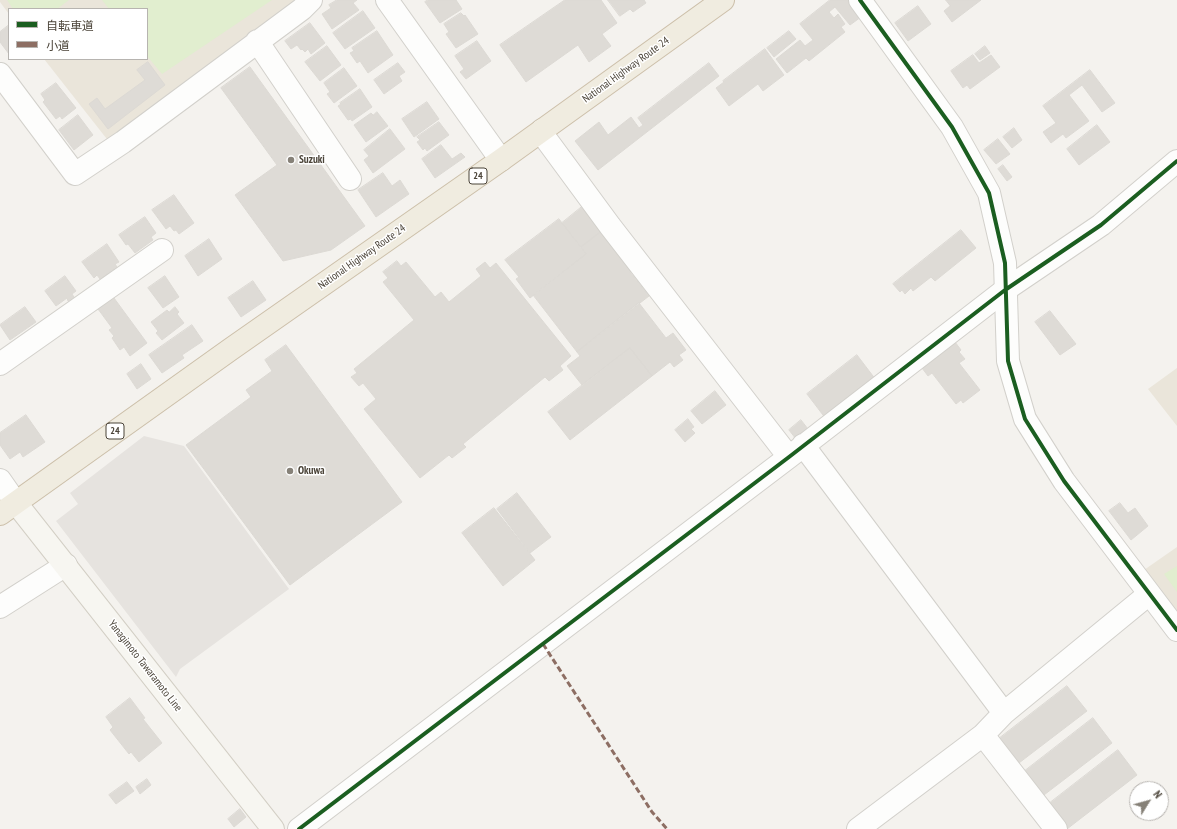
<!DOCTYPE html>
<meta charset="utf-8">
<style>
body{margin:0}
#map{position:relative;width:1177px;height:829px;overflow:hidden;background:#f4f2ee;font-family:"PT Sans Narrow","Noto Sans JP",sans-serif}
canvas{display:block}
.legend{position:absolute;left:8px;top:8px;width:140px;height:52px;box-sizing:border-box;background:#fff;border:1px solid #b7b4b0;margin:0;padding:5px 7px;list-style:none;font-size:12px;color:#4b4439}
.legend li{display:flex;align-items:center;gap:8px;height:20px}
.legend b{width:20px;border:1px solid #b7b4b0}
.north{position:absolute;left:1129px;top:781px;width:40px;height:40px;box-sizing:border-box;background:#fff;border:1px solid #b7b4b0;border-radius:50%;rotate:53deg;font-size:11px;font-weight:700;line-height:16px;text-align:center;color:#4b4439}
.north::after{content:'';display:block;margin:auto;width:14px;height:18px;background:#868178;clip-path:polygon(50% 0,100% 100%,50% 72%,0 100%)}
</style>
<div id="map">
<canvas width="1177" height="829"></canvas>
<ul class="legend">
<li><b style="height:5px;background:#1b5e20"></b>自転車道</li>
<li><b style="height:5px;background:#8d6e63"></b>小道</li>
</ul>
<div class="north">N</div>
</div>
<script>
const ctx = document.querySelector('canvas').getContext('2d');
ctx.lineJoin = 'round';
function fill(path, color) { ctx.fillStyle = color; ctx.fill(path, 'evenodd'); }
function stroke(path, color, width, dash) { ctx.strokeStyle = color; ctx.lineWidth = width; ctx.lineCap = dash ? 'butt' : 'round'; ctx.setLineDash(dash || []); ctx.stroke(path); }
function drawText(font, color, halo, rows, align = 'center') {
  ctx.font = font + ' "PT Sans Narrow",sans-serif'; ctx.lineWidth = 3; ctx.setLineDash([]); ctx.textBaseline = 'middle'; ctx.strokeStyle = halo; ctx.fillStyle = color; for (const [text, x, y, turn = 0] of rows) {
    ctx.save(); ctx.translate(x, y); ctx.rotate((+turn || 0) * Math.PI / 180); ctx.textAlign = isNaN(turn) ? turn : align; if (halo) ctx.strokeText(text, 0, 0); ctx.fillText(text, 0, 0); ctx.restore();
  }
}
fill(new Path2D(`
 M 0,0 L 304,0 L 110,143 L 44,59 L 147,59 L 147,9 L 9,9 L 9,14 L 0,2 Z
 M 1177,368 L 1177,426 L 1148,389 Z
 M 1177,547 L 1177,614 L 1144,570 Z`), '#eae5da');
fill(new Path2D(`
 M 7,0 L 69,0 L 57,9 L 13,9 Z
 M 102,0 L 272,0 L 162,74 L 147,56 L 147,9 L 109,9 Z
 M 1177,566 L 1177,592 L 1164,574 Z`), '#e1eecf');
fill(new Path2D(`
 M 144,436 L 184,446 L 289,589 L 180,669 L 176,677 L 56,521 L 78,504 L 70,493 Z`), '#e6e3df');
const building = new Path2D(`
 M 337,0 L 357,0 L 353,3 L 359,10 L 332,29 L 322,14 L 331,8 L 329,5 Z
 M 428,0 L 456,0 L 462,9 L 440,23 L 425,2 Z
 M 565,0 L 601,0 L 617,23 L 602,34 L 611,46 L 589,62 L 578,45 L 526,82 L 500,45 Z
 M 608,0 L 644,0 L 646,3 L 633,12 L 630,9 L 620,16 Z
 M 830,0 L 847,0 L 861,17 L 850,25 L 835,7 L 829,12 L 834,18 L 838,14 L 845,24 L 841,27 L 845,32 L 809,61 L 806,58 L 787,73 L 776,59 L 800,40 L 805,46 L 813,40 L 800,24 Z
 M 946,0 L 981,0 L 952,22 L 944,11 L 950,6 Z
 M 918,6 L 931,24 L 908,41 L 895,23 Z
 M 363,11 L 375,28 L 345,49 L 333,33 Z
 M 461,13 L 464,16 L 465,15 L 478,34 L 456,48 L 446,34 L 449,32 L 444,24 Z
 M 310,23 L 325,43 L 311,54 L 308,49 L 305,52 L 302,49 L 301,50 L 297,45 L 291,49 L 285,41 Z
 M 9,25 L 9,54 L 0,42 L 0,32 Z
 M 377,31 L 393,55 L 368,73 L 360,61 L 357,63 L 350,53 L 354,51 L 352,48 Z
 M 789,31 L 796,39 L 774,57 L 767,48 Z
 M 477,41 L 491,61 L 466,79 L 460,72 L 464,69 L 455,56 Z
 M 327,46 L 341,65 L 320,81 L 305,62 Z
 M 985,46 L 990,53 L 980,60 L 975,54 Z
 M 765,49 L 784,75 L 763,91 L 758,84 L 729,106 L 716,88 L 724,82 L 723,81 Z
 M 973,55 L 979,63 L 991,55 L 1000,67 L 970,89 L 967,85 L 963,88 L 951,71 Z
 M 148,62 L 165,85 L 108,129 L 89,104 L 97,98 L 105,109 L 145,80 L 137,70 Z
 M 398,63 L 405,72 L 399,76 L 402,81 L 384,94 L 374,80 Z
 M 709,63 L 719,76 L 598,170 L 575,141 L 599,122 L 608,135 L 631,117 L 639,128 L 643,125 L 638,118 Z
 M 250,67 L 365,226 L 331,250 L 283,261 L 235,195 L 277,165 L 221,88 Z
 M 344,68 L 357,86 L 334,103 L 327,94 L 330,92 L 324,83 Z
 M 1090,70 L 1115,103 L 1102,112 L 1082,85 L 1069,95 L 1089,121 L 1066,138 L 1063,134 L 1051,143 L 1043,132 L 1056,123 L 1043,106 Z
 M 56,83 L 76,108 L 62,119 L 60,116 L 56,119 L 43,102 L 45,100 L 41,94 Z
 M 360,89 L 372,107 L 352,121 L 351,119 L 348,120 L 338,106 L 341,104 L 340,103 Z
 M 427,102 L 439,119 L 414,137 L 402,119 Z
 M 377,112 L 388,126 L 366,142 L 354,125 L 371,113 L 373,115 Z
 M 78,115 L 93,135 L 74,150 L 59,130 Z
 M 439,122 L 449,135 L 427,151 L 425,148 L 423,150 L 417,142 L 420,140 L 417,137 Z
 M 1097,125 L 1110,142 L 1079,165 L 1067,149 Z
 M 1014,128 L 1022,140 L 1012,148 L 1003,137 Z
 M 390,129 L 405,149 L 373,173 L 364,160 L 369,156 L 364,150 Z
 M 998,139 L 1010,154 L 996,164 L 984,150 Z
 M 441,145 L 452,159 L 461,153 L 465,157 L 435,178 L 422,159 Z
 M 1003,165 L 1012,177 L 1007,181 L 998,169 Z
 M 383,173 L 392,186 L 400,180 L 409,194 L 376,217 L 358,190 Z
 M 174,195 L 194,223 L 179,234 L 176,230 L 174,231 L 170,226 L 166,229 L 152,210 Z
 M 583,206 L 602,231 L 581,247 L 562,223 Z
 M 145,217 L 156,233 L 151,237 L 153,240 L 135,253 L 128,244 L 126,245 L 119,235 Z
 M 559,219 L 586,254 L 530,298 L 516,279 L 519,277 L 505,260 Z
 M 961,230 L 976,248 L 935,281 L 931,277 L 913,291 L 911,288 L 905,294 L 902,290 L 900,292 L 893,284 Z
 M 602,231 L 633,270 L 630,272 L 649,296 L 577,352 L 533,295 L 586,254 L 581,247 Z
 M 209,239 L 222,259 L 198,276 L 185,256 Z
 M 107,244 L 119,262 L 115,264 L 117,267 L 100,279 L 97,275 L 94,278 L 82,262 Z
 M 397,261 L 401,266 L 406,262 L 435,297 L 441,292 L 449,302 L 481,276 L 476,269 L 485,262 L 490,268 L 496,263 L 571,356 L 560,366 L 563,370 L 549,381 L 545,377 L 463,444 L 466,447 L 452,458 L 449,455 L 420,478 L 364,409 L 376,399 L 363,383 L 359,386 L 351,377 L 357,373 L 354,369 L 414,320 L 383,282 L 388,278 L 383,272 Z
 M 65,276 L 76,291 L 72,294 L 74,297 L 68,301 L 67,298 L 56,306 L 45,291 Z
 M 165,276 L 179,297 L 163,308 L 148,288 Z
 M 253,281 L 266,300 L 241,317 L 228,298 Z
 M 114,298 L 147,343 L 130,356 L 124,347 L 120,350 L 112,338 L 114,336 L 109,330 L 112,328 L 98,309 Z
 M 639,303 L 666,338 L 673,333 L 686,350 L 679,355 L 683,360 L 674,367 L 670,362 L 652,376 L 630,348 L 582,385 L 567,366 L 580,356 L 577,352 Z
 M 25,307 L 36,322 L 10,340 L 0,325 Z
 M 175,307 L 179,312 L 177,314 L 184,323 L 162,340 L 156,333 L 158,331 L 151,322 L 167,310 L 169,312 Z
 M 1050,311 L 1076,344 L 1060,355 L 1035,322 Z
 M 192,325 L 203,341 L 182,355 L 184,358 L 162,373 L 149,355 Z
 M 952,338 L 961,350 L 959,352 L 965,359 L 959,363 L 980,390 L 963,403 L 961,400 L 956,404 L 932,373 L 928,376 L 919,364 Z
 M 286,345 L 402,502 L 290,585 L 186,445 L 251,397 L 246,390 L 272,371 L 265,360 Z
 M 630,348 L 652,376 L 570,440 L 548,412 Z
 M 857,355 L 876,380 L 826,419 L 807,394 Z
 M 141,364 L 151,379 L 137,389 L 127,374 Z
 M 715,391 L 726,405 L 702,424 L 691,411 Z
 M 26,415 L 45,442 L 23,457 L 20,452 L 10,459 L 0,445 L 0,433 Z
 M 688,419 L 694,427 L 691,429 L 695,433 L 685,442 L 675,430 Z
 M 801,420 L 808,429 L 796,439 L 789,430 Z
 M 517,493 L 551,537 L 530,553 L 497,509 Z
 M 1120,503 L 1128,513 L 1135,508 L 1148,526 L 1131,540 L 1109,511 Z
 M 494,508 L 535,560 L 503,586 L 462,533 Z
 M 1067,686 L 1087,711 L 1015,766 L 996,741 Z
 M 130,698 L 145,718 L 143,719 L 162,743 L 139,762 L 131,752 L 129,754 L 110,730 L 113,727 L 106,717 Z
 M 1093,718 L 1112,743 L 1040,798 L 1021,774 Z
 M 1118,750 L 1137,775 L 1067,829 L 1046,806 Z
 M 147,779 L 151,785 L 140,794 L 136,787 Z
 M 127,782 L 134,791 L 116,804 L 109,795 Z
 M 240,809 L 246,817 L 234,827 L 228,819 Z`);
fill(building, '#dedbd6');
stroke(building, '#dcd9d4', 1);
const minor = new Path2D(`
 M 387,0 L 501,160
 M 257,41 L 350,179
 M 0,74 L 75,174 L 123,142 L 302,9 L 311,0
 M 542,130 L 546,139 L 610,226 L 789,457
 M 0,364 L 162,250
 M 803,445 L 1004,713 L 1149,594
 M 0,480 L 16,503
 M 0,607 L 66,565
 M 983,735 L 1056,829
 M 299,829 L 789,457 L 1005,290 L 1101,225 L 1177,161
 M 858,829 L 983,735 L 1004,713`);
const tertiary = new Path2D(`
 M 860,0 L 952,127 L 989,193 L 1005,263 L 1008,361 L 1025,419 L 1064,481 L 1177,630`);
const secondary = new Path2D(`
 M 16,503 L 273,829`);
const trunk = new Path2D(`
 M 0,514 L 231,349 L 501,160 L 723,0`);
stroke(minor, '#d2d0cb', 24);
stroke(tertiary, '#d2d0cb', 24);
stroke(secondary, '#d3cfc5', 24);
stroke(trunk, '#ccbfa9', 24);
stroke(minor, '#fdfdfc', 22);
stroke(tertiary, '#fdfdfc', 22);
stroke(secondary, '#f7f6f1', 22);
stroke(trunk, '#f0ece0', 22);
stroke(new Path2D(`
 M 543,644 L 652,812 L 667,829`), '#8d6e63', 3, [6, 3]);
stroke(new Path2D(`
 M 860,0 L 952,127 L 989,193 L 1005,263 L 1008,361 L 1025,419 L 1064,481 L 1177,630
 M 299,829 L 789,457 L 1005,290 L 1101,225 L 1177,161`), '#1b5e20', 4);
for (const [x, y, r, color] of [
 [291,160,4,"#868178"],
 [290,471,4,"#868178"]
]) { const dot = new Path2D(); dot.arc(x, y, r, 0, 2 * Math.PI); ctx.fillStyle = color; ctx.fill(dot); stroke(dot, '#fff', 1.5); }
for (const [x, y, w] of [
 [478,176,18],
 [115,431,18]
]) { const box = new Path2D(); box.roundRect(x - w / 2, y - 8, w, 16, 3); ctx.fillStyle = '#fff'; ctx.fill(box); stroke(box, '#4b4439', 1); }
drawText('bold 10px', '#4b4439', null, [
 ["24",478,176],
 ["24",115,431]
]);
drawText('11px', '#4b4439', '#fff', [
 ["National Highway Route 24",626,70,-36],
 ["National Highway Route 24",362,257,-35],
 ["Yanagimoto Tawaramoto Line",145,666,52]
]);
drawText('bold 11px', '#4b4439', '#fff', [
 ["Suzuki",299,160],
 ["Okuwa",298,471]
], 'left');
</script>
